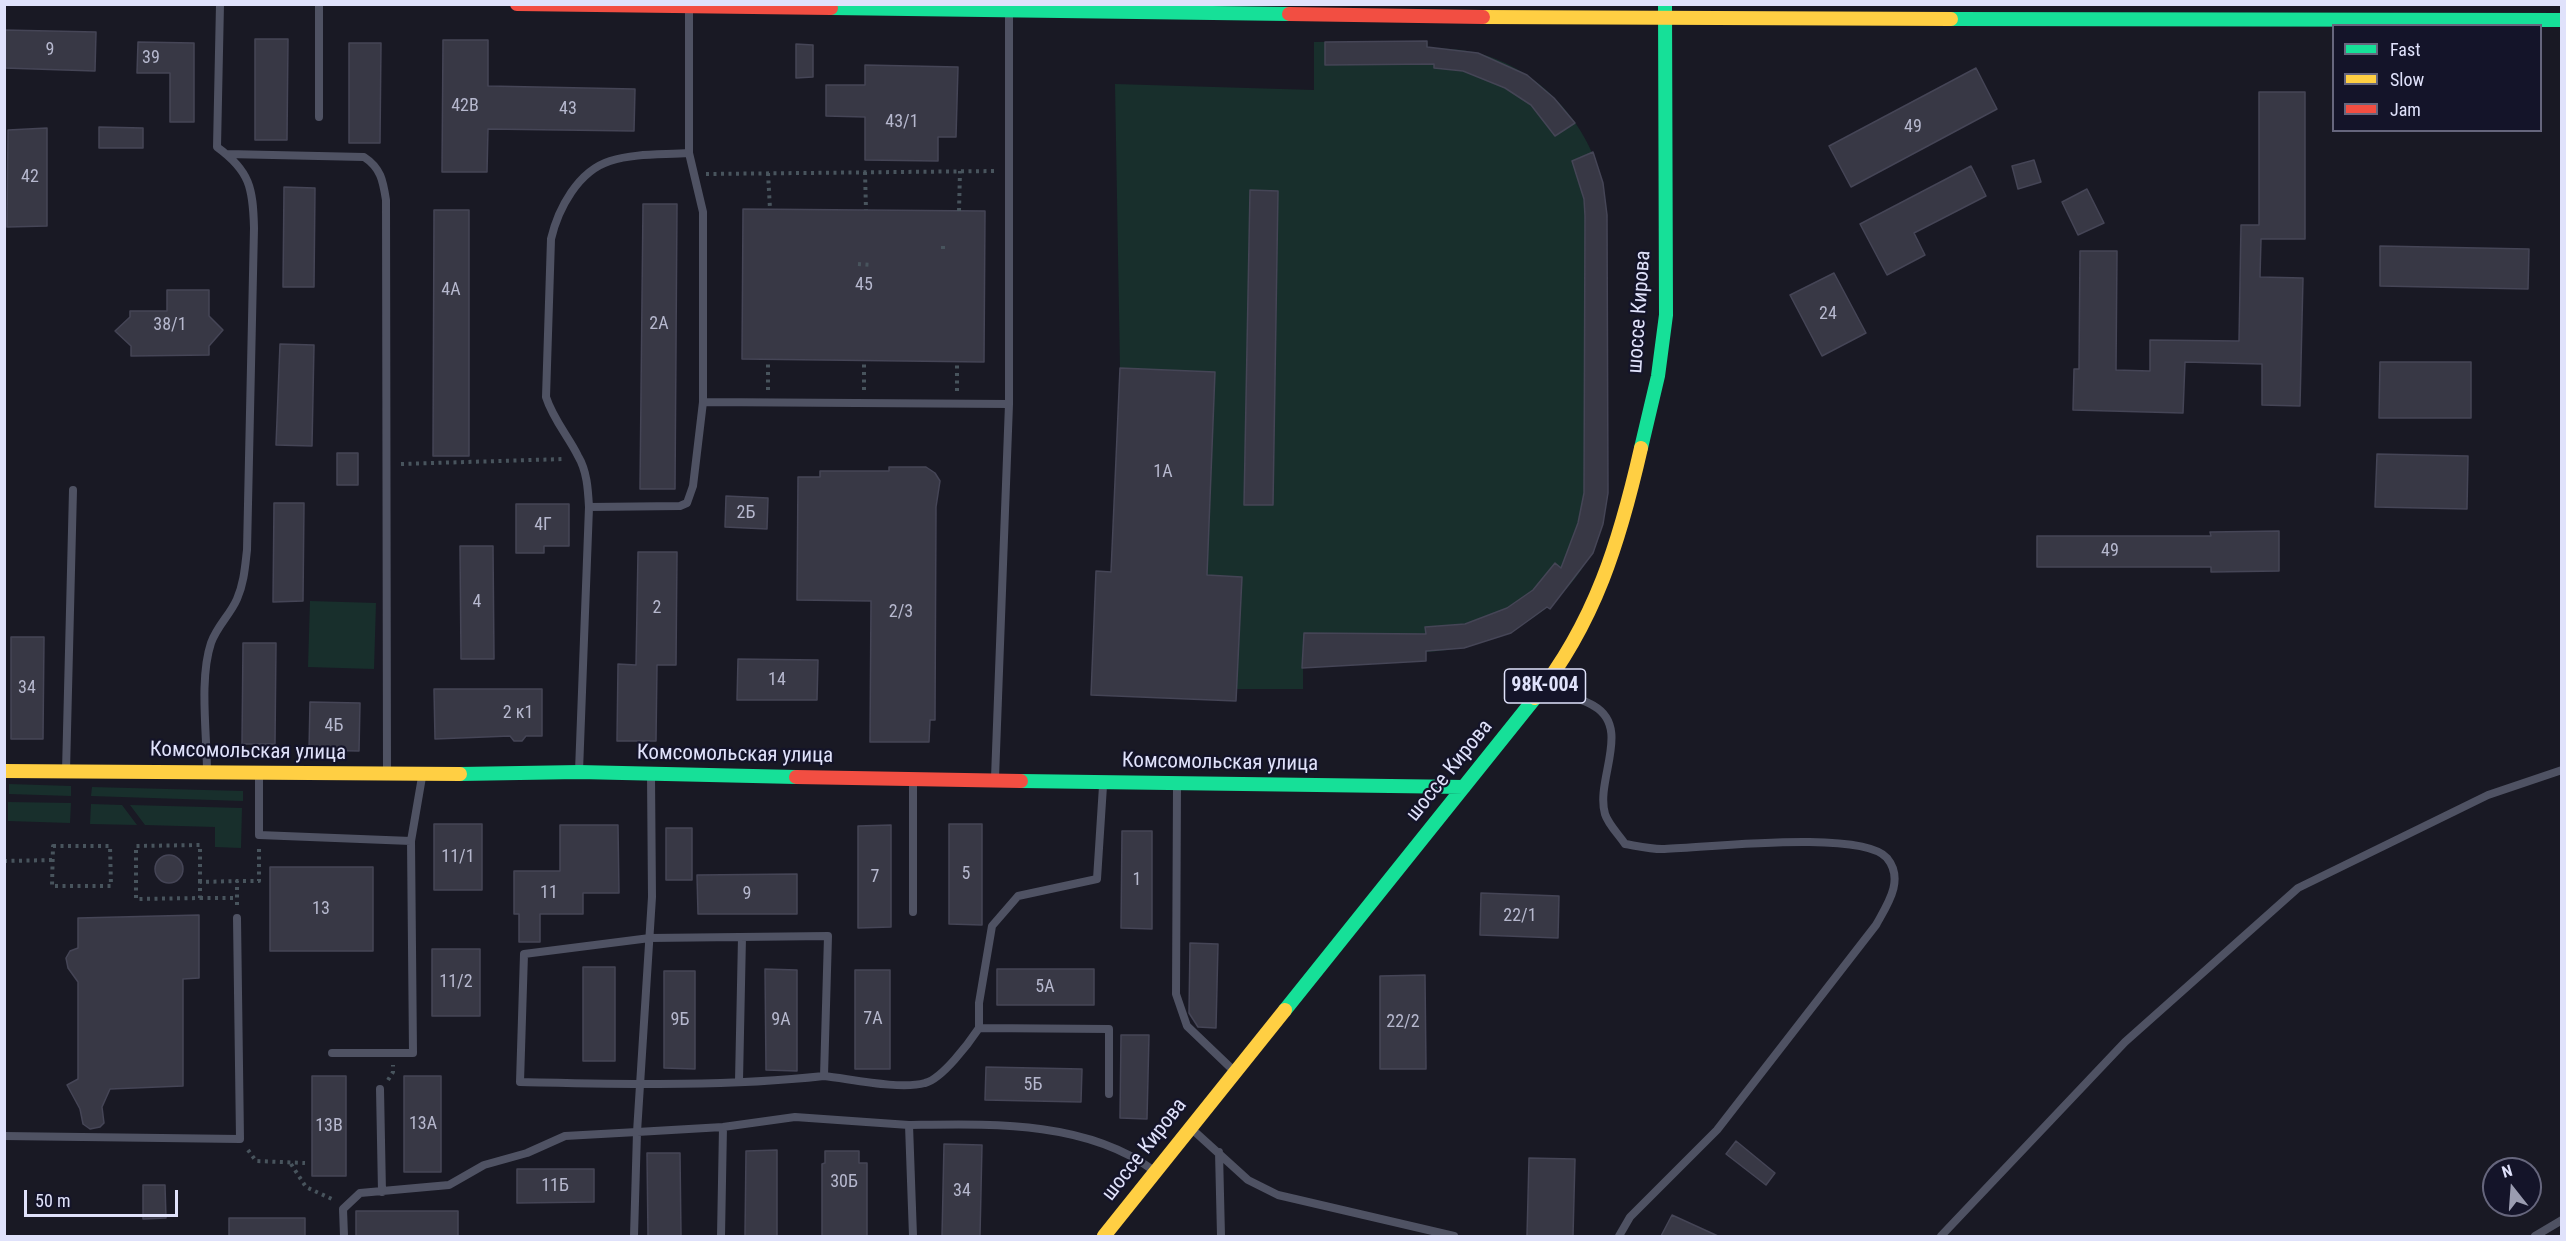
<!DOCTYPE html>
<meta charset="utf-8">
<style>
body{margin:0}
#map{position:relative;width:2566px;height:1241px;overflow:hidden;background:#191924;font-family:"Roboto Condensed",sans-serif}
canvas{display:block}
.frame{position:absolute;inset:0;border:6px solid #e0e2fb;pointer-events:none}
.legend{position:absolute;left:2332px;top:24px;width:210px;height:108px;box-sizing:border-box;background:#141429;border:2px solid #66667d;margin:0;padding:8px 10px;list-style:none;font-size:18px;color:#e0e2fb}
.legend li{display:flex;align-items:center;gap:12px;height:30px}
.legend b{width:30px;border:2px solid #66667d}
.north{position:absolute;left:2482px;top:1157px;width:60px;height:60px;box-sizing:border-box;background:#141429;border:2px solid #66667d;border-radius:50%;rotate:343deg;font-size:16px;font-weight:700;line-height:24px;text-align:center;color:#e0e2fb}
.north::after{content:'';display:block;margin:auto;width:21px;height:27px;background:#9a9cb0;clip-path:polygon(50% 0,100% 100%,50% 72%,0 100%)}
.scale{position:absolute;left:24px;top:1190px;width:154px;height:27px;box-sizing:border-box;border:3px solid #e0e2fb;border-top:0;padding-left:8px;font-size:18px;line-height:21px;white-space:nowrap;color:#e0e2fb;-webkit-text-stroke:4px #141429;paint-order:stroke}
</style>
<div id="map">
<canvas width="2566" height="1241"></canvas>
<div class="frame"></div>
<ul class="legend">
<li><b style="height:8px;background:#16e098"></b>Fast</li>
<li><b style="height:8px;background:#ffcf43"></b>Slow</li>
<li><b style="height:8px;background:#f24e42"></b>Jam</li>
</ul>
<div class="north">N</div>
<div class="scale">50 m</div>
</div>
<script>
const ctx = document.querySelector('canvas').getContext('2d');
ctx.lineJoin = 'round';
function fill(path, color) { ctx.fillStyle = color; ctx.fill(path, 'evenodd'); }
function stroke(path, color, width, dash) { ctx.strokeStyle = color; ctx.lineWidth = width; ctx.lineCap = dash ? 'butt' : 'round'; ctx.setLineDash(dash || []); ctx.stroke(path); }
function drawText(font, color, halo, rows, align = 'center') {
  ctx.font = font + ' "Roboto Condensed",sans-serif'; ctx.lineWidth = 4.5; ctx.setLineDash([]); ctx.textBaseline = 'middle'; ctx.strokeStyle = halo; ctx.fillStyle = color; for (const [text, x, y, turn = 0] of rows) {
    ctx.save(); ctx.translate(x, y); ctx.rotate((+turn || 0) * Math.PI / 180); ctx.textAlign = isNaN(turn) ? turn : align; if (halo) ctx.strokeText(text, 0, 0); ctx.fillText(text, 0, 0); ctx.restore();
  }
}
fill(new Path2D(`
 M 1427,41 L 1428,47 C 1444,49 1462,49 1478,53 C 1550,72 1604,141 1607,215 L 1608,493 C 1599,588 1518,648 1426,652 L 1426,661 L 1303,668 L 1303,689 L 1237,689 L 1236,701 L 1091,695 L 1096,571 L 1111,571 L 1120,368 L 1115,84 L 1314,90 L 1314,42 Z
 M 310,601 L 376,603 L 374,669 L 308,667 Z
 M 9,784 L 71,786 L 71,796 L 9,794 Z
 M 92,787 L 243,791 L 243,801 L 91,796 Z
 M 8,802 L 71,803 L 70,823 L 8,821 Z
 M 91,804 L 122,805 L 137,825 L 90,824 Z
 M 130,805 L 242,808 L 241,848 L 215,847 L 215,827 L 145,825 Z`), '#182f2c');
const building = new Path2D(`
 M 4,30 L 96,32 L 95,71 L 4,68 Z
 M 255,39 L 288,39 L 287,140 L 255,140 Z
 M 443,40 L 488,40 L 488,86 L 635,89 L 634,131 L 488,129 L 487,172 L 442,172 Z
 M 1427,41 L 1427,47 L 1478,53 L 1527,75 L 1554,98 L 1575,123 L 1555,136 L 1531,105 L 1505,88 L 1463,71 L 1434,68 L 1434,64 L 1325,65 L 1325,42 Z
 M 138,42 L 194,43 L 194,122 L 170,122 L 170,73 L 137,73 Z
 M 349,43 L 381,43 L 380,143 L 349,143 Z
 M 796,44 L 813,45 L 813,77 L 796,78 Z
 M 865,65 L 958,67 L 956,137 L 938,137 L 938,161 L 865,160 L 865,117 L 826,116 L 826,85 L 865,85 Z
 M 1976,68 L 1997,109 L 1851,187 L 1829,146 Z
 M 2259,92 L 2305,92 L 2305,239 L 2261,239 L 2260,277 L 2303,278 L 2300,406 L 2262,405 L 2262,364 L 2185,362 L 2183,413 L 2073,410 L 2074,369 L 2079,369 L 2080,251 L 2117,251 L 2116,370 L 2150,371 L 2150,340 L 2239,341 L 2241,225 L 2259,225 Z
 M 99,127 L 143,128 L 143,148 L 99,148 Z
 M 47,128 L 47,226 L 7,227 L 8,130 Z
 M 1593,152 L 1603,183 L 1607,215 L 1608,493 L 1603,524 L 1593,553 L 1550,609 L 1547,607 L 1511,633 L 1464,648 L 1426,651 L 1426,661 L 1302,668 L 1304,633 L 1426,634 L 1425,627 L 1465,624 L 1507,608 L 1533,590 L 1555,563 L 1561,568 L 1578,523 L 1584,493 L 1585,216 L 1584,199 L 1572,161 Z
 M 2034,160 L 2041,182 L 2018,189 L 2012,166 Z
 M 1971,166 L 1986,196 L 1914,233 L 1925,255 L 1887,275 L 1860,224 Z
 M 284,187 L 315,188 L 314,287 L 283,287 Z
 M 2087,189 L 2104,223 L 2078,235 L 2062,202 Z
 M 1250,190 L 1278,191 L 1273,505 L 1244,505 Z
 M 643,204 L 677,204 L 675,489 L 640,489 Z
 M 743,209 L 985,211 L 984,362 L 742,359 Z
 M 434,210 L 469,210 L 469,456 L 433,456 Z
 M 2380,246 L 2529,249 L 2528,289 L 2380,286 Z
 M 1834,273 L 1866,333 L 1822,356 L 1790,295 Z
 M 167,290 L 209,290 L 209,316 L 223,330 L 209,346 L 209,355 L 131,356 L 131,346 L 115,331 L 130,317 L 130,311 L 167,311 Z
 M 280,344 L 314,345 L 312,446 L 276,445 Z
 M 2380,362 L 2471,362 L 2471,418 L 2379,418 Z
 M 1120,368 L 1215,372 L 1207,575 L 1242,577 L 1236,701 L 1091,695 L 1096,571 L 1111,572 Z
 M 337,453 L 358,453 L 358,485 L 337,485 Z
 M 2377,454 L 2468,456 L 2467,509 L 2375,507 Z
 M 889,467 L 926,467 L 935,473 L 940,481 L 936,507 L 935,720 L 930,720 L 929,742 L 870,742 L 871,601 L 797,600 L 798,477 L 820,477 L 820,471 L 889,471 Z
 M 726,496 L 768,498 L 767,529 L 725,527 Z
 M 274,503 L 304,503 L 303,601 L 273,602 Z
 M 516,504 L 569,504 L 569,546 L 544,546 L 544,553 L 516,553 Z
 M 2279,531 L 2279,571 L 2211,572 L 2211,567 L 2037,567 L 2037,536 L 2211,536 L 2210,532 Z
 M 460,546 L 493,546 L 494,659 L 461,659 Z
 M 638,552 L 677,552 L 676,665 L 657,665 L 656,741 L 617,741 L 618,664 L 636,665 Z
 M 11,637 L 44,637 L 43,739 L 11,739 Z
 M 243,643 L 276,643 L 275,744 L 242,744 Z
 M 738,659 L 818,660 L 817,700 L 737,700 Z
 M 434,689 L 542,689 L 542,736 L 526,736 L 522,741 L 514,741 L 510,736 L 435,739 Z
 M 310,702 L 360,703 L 359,751 L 309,750 Z
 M 434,824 L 482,824 L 482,890 L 434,890 Z
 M 949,824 L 982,824 L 982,925 L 949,924 Z
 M 560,825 L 618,825 L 619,893 L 583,893 L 583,914 L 540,914 L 540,942 L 519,942 L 519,914 L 514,914 L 514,871 L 560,871 Z
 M 891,825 L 891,927 L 858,928 L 858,826 Z
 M 666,828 L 692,828 L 692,880 L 666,880 Z
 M 1122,831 L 1152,831 L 1152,929 L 1121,928 Z
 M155 869a14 14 0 1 1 28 0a14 14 0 1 1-28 0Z
 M 270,867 L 373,867 L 373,951 L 270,951 Z
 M 797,874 L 797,914 L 698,914 L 697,875 Z
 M 1481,893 L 1559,896 L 1558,938 L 1480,935 Z
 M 199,915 L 199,978 L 183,979 L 183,1086 L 110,1089 L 102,1107 L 104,1123 L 100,1127 L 90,1129 L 83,1124 L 80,1109 L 67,1085 L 78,1079 L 78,982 L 68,968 L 66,958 L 70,951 L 78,948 L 78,918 Z
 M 1190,943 L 1218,944 L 1216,1028 L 1198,1027 L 1189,1013 Z
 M 432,949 L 480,949 L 480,1016 L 432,1016 Z
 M 583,967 L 615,967 L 615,1061 L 583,1061 Z
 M 765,969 L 797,970 L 797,1071 L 766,1070 Z
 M 997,969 L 1094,969 L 1094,1005 L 997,1005 Z
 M 855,970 L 890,970 L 890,1069 L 855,1069 Z
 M 664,971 L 695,971 L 695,1069 L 664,1068 Z
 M 1425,975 L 1426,1069 L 1380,1069 L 1380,976 Z
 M 1121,1035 L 1149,1035 L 1147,1119 L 1120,1118 Z
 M 986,1067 L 1082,1069 L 1081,1102 L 985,1100 Z
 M 312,1076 L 346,1076 L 346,1176 L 312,1176 Z
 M 404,1076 L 441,1076 L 441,1172 L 404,1172 Z
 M 1736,1141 L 1775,1173 L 1766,1185 L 1726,1154 Z
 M 944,1144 L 982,1145 L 980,1236 L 942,1236 Z
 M 777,1150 L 777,1236 L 745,1236 L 746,1151 Z
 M 825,1151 L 859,1151 L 859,1163 L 867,1163 L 867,1236 L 822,1236 L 822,1164 L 825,1163 Z
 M 647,1153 L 680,1153 L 681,1236 L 648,1236 Z
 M 1529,1158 L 1575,1159 L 1573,1236 L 1527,1236 Z
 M 517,1169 L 594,1169 L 594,1202 L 517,1203 Z
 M 143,1185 L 165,1185 L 166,1218 L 143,1219 Z
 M 356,1211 L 458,1211 L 458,1236 L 356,1236 Z
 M 1672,1215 L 1718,1236 L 1661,1236 Z
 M 229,1218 L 305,1218 L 305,1236 L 229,1236 Z`);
fill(building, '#383845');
stroke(building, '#454556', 1.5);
stroke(new Path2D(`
 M 865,172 L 866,210
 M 768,173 L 770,209
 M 706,174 L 996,171
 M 959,211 L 960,171
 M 943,249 L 943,242
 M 858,264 L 872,265
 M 768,390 L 768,360
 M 864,390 L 864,361
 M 957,391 L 957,362
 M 401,464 L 564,459
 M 53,846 L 110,846 L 111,886 L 52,886 Z
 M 4,861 L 53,860
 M 200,882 L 200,845 L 136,846 L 136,899 L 200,898 L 200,882 L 237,881
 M 200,898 L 237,898
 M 237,905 L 237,881 L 259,881 L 259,848
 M 388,1080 L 393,1072 L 393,1065
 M 248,1150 L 256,1161 L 305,1163
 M 291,1164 L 306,1187 L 334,1200`), '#48545d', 4, [3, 4.5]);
stroke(new Path2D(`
 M 319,117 L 319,4
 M 227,154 L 364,157 C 381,168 383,181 386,200 L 387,772
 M 703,402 L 1009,404
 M 589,507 C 588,489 587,471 578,456 C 568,436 553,419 546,397 L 551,239 C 558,209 578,171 610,161 C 635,153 663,155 689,153
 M 1546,689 C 1561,694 1581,698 1594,706 C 1632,728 1595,780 1605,814 C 1608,824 1619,835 1625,844 C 1637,846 1650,849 1662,849 C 1704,848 1862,829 1887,858 C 1905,880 1887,905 1876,925 L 1717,1130 L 1630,1217 L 1619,1236
 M 66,771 L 73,490
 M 579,771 L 589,507 L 680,506 L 687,503 L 693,486 L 703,402 L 703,212 L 689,153 L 689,7
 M 207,772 C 207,734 199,679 211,643 C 217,626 230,615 237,599 C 244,583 245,567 247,550 L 254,228 C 253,188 250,171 217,147 L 220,4
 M 259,777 L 259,835 L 411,841 L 422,777
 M 995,778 L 1009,404 L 1009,11
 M 913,780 L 913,912
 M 1103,786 L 1097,879 L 1018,896 L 992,926 L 979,1003 L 979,1028 L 1109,1029 L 1109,1094
 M 1177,787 L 1176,994 L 1187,1026 L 1233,1070
 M 828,936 L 824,1076 C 723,1087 621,1084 520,1082 L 524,954 L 650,938 Z
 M 332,1053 L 413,1053 L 411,841
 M 824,1076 C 851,1079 900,1090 925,1083 C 942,1079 969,1043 979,1028
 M 739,1081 L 742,937
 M 380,1089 L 382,1192
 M 1194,1131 L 1248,1180 L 1278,1195 L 1454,1236
 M 4,1136 L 240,1139 L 237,918
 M 1219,1152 L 1221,1236
 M 344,1236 L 343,1209 L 360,1193 L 449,1185 L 484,1165 L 527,1153 L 565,1136 L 637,1132 L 652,897 L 651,776
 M 634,1236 L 637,1132 L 723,1127 L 795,1117 L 909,1125
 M 721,1236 L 723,1127
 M 913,1236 L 909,1125 C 990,1124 1085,1120 1153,1170
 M 1941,1236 L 2125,1042 L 2298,888 L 2488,795 L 2562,770
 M 2535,1236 L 2562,1220`), '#4f5263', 8);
stroke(new Path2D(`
 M 831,8 L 1289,14
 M 1951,19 L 2562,20
 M 1641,448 L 1658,376 L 1666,315 L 1665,4
 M 460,774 L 579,772 L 796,777
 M 1021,781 L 1464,787
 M 1285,1010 L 1535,698`), '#16e098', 14);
stroke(new Path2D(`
 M 1483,17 L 1951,19
 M 1535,698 C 1595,623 1620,540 1641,448
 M 4,771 L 460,774
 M 1104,1236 L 1285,1010`), '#ffcf43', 14);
stroke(new Path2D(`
 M 517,4 L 831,8
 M 1289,14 L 1483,17
 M 796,777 L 1021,781`), '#f24e42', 14);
drawText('18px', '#b6b8ce', null, [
 ["9",50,50],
 ["39",151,58],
 ["42В",465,106],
 ["43",568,109],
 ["43/1",902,122],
 ["49",1913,127],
 ["42",30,177],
 ["45",864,285],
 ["4А",451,290],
 ["24",1828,314],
 ["2А",659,324],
 ["38/1",170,325],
 ["1А",1163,472],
 ["2Б",746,513],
 ["4Г",543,525],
 ["49",2110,551],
 ["4",477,602],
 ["2",657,608],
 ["2/3",901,612],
 ["14",777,680],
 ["34",27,688],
 ["2 к1",518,713],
 ["4Б",334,726],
 ["11/1",458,857],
 ["5",966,874],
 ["7",875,877],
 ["1",1137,880],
 ["11",549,893],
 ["9",747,894],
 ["13",321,909],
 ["22/1",1520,916],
 ["11/2",456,982],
 ["5А",1045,987],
 ["7А",873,1019],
 ["9Б",680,1020],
 ["9А",781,1020],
 ["22/2",1403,1022],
 ["5Б",1033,1085],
 ["13А",423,1124],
 ["13В",329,1126],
 ["30Б",844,1182],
 ["11Б",555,1186],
 ["34",962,1191]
]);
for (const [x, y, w] of [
 [1545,686,81]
]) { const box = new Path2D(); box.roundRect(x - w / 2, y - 17, w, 34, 4.5); ctx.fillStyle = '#141429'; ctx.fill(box); stroke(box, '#e0e2fb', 1.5); }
drawText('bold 20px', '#e0e2fb', null, [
 ["98К-004",1545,686]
]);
drawText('21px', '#e0e2fb', '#141429', [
 ["шоссе Кирова",1640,312,-86],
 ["Комсомольская улица",248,752,1],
 ["Комсомольская улица",735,755,1],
 ["Комсомольская улица",1220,763,1],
 ["шоссе Кирова",1450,771,-51],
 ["шоссе Кирова",1145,1150,-52]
]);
</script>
